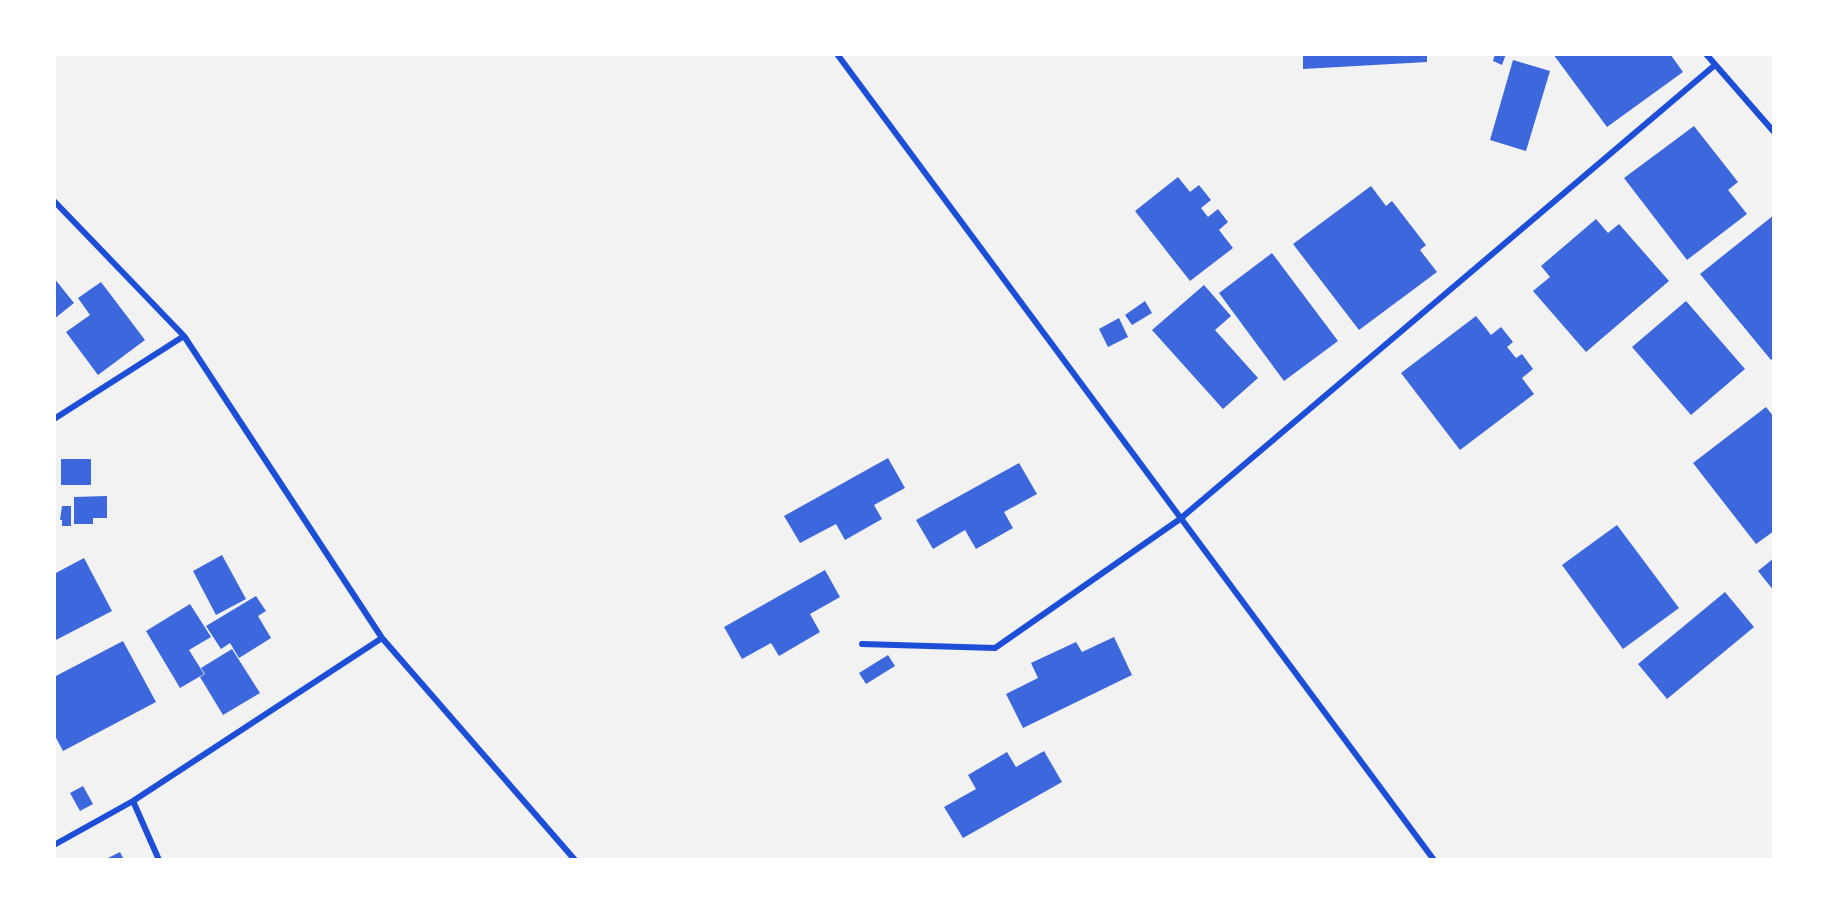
<!DOCTYPE html>
<style>
body{margin:0}
#map{position:relative;width:1828px;height:914px;overflow:hidden;background:#f2f2f2;font-family:Ubuntu,sans-serif}
canvas{display:block}
.frame{position:absolute;inset:0;border:56px solid #fff;pointer-events:none}
</style>
<div id="map">
<canvas width="1828" height="914"></canvas>
<div class="frame"></div>
</div>
<script>
const ctx = document.querySelector('canvas').getContext('2d');
ctx.lineJoin = 'round';
function fill(path, color) { ctx.fillStyle = color; ctx.fill(path, 'evenodd'); }
function stroke(path, color, width, dash) { ctx.strokeStyle = color; ctx.lineWidth = width; ctx.lineCap = dash ? 'butt' : 'round'; ctx.setLineDash(dash || []); ctx.stroke(path); }
fill(new Path2D(`
 M 1303,54 L 1427,54 L 1427,62 L 1303,69 Z
 M 1495,54 L 1506,54 L 1502,65 L 1493,61 Z
 M 1553,54 L 1670,54 L 1683,72 L 1607,127 Z
 M 1513,60 L 1550,71 L 1526,151 L 1490,140 Z
 M 1694,126 L 1738,182 L 1728,190 L 1747,214 L 1687,260 L 1624,178 Z
 M 1178,177 L 1190,192 L 1199,185 L 1211,200 L 1201,208 L 1208,217 L 1218,209 L 1228,222 L 1219,230 L 1233,248 L 1190,281 L 1135,211 Z
 M 1371,186 L 1386,206 L 1392,201 L 1426,245 L 1420,250 L 1437,272 L 1359,330 L 1293,244 Z
 M 1774,215 L 1774,357 L 1771,360 L 1700,274 Z
 M 1596,219 L 1608,233 L 1619,224 L 1669,281 L 1586,352 L 1533,291 L 1550,277 L 1541,266 Z
 M 1272,253 L 1338,341 L 1284,381 L 1219,293 Z
 M 54,278 L 74,303 L 54,319 Z
 M 101,282 L 145,340 L 98,375 L 66,332 L 90,315 L 78,298 Z
 M 1204,285 L 1231,316 L 1215,330 L 1258,378 L 1223,409 L 1152,330 Z
 M 1145,301 L 1152,313 L 1132,325 L 1125,315 Z
 M 1686,301 L 1745,369 L 1691,415 L 1632,347 Z
 M 1476,316 L 1491,335 L 1501,327 L 1513,342 L 1507,347 L 1516,358 L 1522,354 L 1533,369 L 1522,378 L 1534,394 L 1460,450 L 1401,373 Z
 M 1119,318 L 1128,337 L 1108,347 L 1099,329 Z
 M 1766,407 L 1774,417 L 1774,531 L 1756,544 L 1693,463 Z
 M 888,458 L 905,488 L 874,505 L 882,519 L 845,540 L 836,524 L 800,543 L 784,516 Z
 M 61,459 L 91,459 L 91,485 L 61,485 Z
 M 1019,463 L 1037,494 L 1004,512 L 1013,528 L 976,549 L 965,530 L 933,549 L 916,520 Z
 M 107,496 L 107,518 L 93,518 L 93,524 L 74,524 L 74,497 Z
 M 62,506 L 71,506 L 71,526 L 62,526 L 62,520 L 60,520 Z
 M 1617,525 L 1679,608 L 1623,649 L 1562,565 Z
 M 222,555 L 246,599 L 216,615 L 193,571 Z
 M 84,558 L 112,611 L 54,641 L 54,591 L 56,589 L 54,574 Z
 M 1774,558 L 1774,591 L 1758,571 Z
 M 825,570 L 840,597 L 810,614 L 820,632 L 779,656 L 771,643 L 742,659 L 724,627 Z
 M 1725,592 L 1754,627 L 1667,699 L 1638,664 Z
 M 256,596 L 266,611 L 258,616 L 271,638 L 239,658 L 230,643 L 221,649 L 206,626 Z
 M 190,604 L 211,637 L 189,650 L 204,674 L 180,688 L 146,631 Z
 M 1114,637 L 1132,675 L 1023,728 L 1006,694 L 1038,678 L 1031,663 L 1076,642 L 1082,652 Z
 M 123,641 L 156,702 L 63,751 L 54,734 L 54,677 Z
 M 232,649 L 260,693 L 223,715 L 200,677 L 205,674 L 201,668 Z
 M 888,655 L 895,666 L 866,684 L 859,673 Z
 M 1044,751 L 1062,782 L 963,838 L 944,807 L 976,789 L 968,775 L 1007,752 L 1016,767 Z
 M 83,786 L 93,804 L 80,811 L 70,793 Z
 M 120,852 L 124,860 L 104,860 Z`), '#3d67dc');
stroke(new Path2D(`
 M 837,54 L 1434,860
 M 1706,54 L 1774,132
 M 54,201 L 184,336 L 382,638 L 575,860
 M 54,419 L 184,336
 M 862,644 L 995,648 L 1180,519 L 1715,65
 M 133,801 L 159,860
 M 54,845 L 133,801 L 382,638`), '#1d4ed8', 6);
</script>
